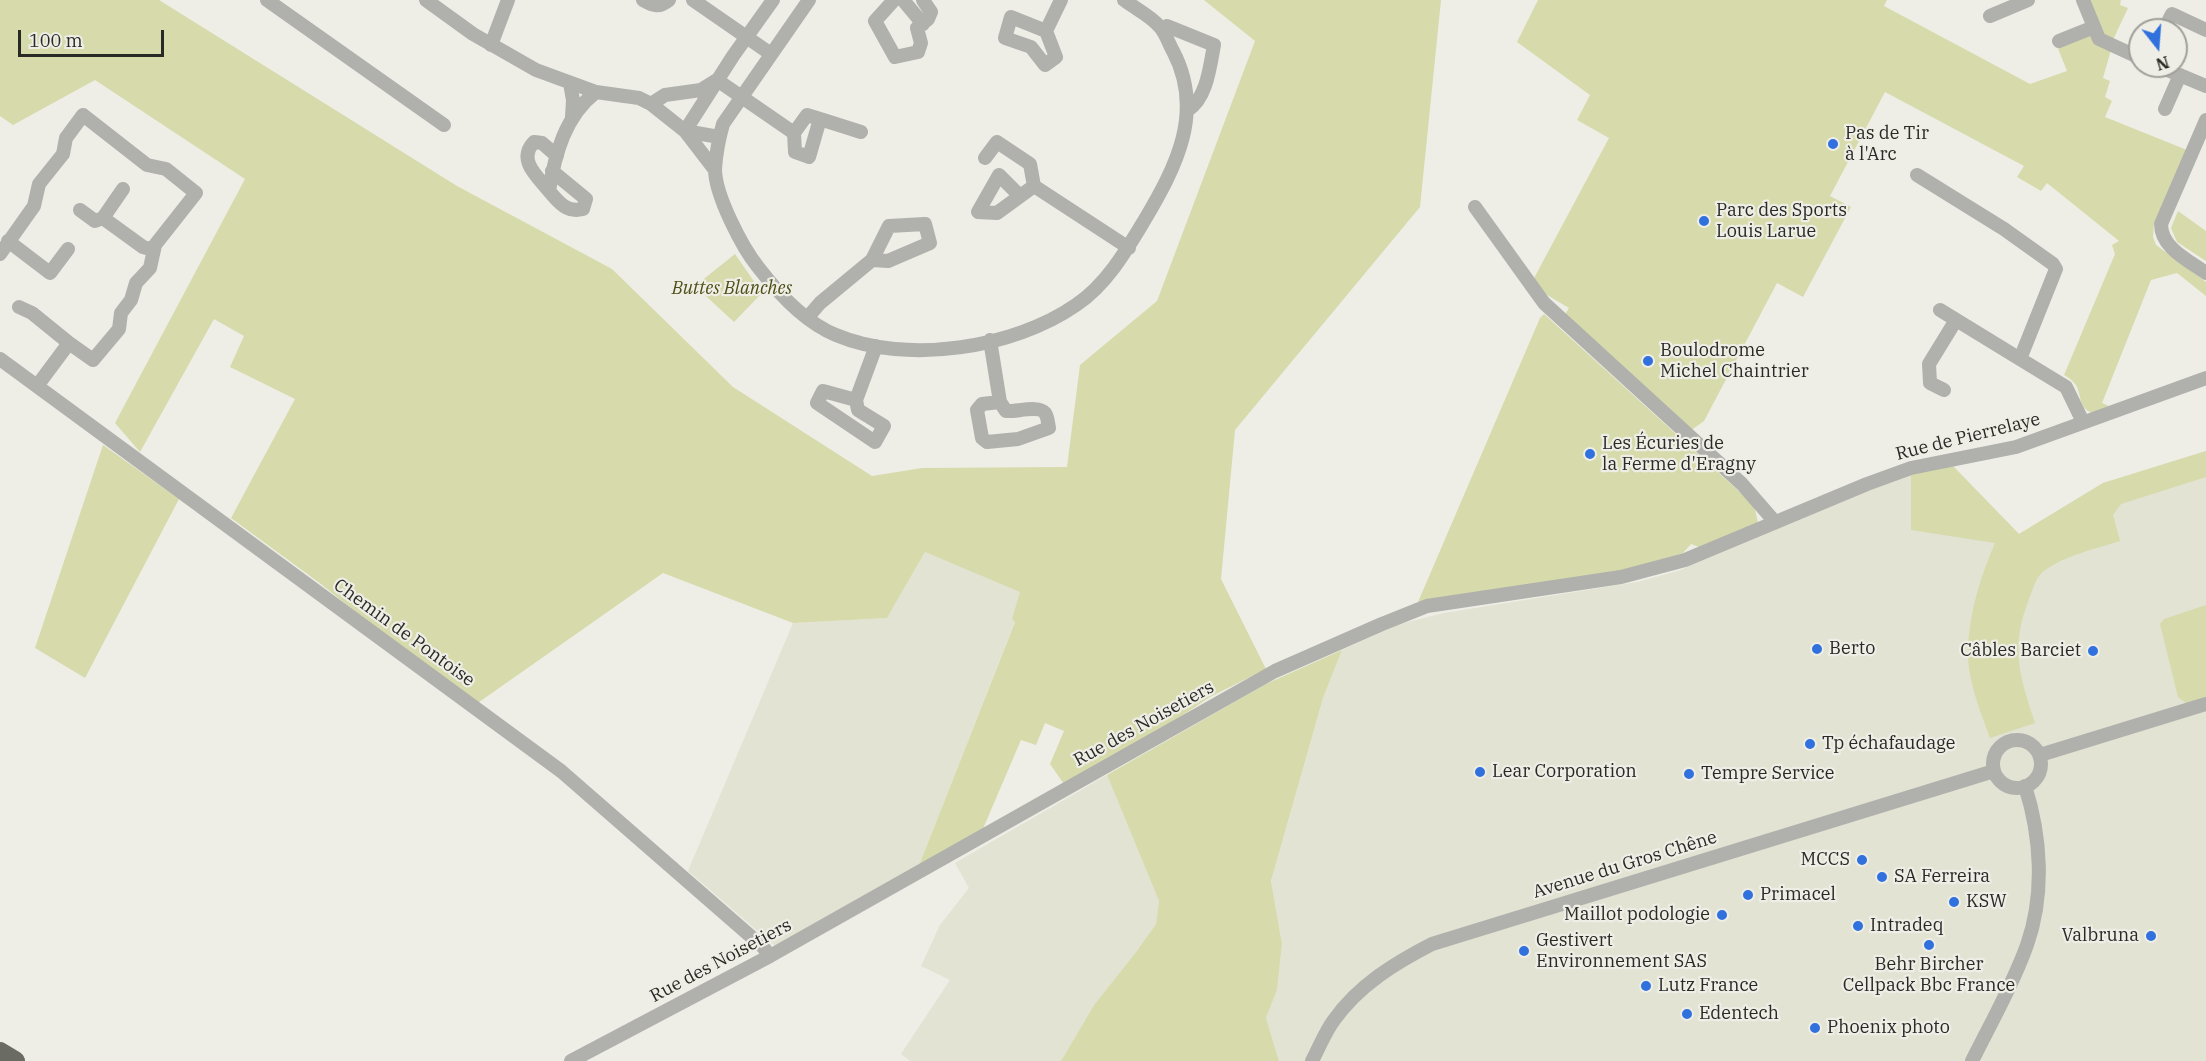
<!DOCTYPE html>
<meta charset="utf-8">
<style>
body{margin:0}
#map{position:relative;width:2206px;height:1061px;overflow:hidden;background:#eeeee6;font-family:"IBM Plex Serif",serif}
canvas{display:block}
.north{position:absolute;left:2128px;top:18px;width:60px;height:60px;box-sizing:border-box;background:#eeeee6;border:2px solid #9fa099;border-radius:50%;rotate:163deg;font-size:16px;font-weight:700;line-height:24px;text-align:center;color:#292a26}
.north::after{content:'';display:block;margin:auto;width:21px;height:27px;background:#3171de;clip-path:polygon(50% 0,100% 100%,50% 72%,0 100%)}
.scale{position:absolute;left:18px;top:30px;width:146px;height:27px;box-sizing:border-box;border:3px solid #292a26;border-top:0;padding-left:8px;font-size:18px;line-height:21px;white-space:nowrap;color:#292a26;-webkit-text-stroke:4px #eeeee6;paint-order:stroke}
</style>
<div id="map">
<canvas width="2206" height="1061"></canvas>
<div class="north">N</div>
<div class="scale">100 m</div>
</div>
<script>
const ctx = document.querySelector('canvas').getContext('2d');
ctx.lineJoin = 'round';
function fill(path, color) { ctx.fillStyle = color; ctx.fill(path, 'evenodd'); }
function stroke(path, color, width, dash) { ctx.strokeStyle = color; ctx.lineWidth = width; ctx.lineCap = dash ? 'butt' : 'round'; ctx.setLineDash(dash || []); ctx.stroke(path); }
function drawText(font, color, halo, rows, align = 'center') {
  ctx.font = font + ' "IBM Plex Serif",serif'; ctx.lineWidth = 4.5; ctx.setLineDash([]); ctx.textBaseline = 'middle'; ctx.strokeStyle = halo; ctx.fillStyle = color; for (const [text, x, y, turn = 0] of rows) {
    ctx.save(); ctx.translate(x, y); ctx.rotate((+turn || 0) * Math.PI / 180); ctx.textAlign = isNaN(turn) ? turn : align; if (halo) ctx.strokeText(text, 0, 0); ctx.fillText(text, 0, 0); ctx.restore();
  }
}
fill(new Path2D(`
 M 2206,451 L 2206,1061 L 1279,1061 L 1266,1018 L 1277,990 L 1282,944 L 1271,881 L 1323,698 L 1342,650 L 1400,624 L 1444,613 L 1637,582 L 1681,570 L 1702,559 L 1897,478 L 1923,471 L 1953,466 L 2019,534 L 2103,483 Z
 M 925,552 L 1021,592 L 1012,619 L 1015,621 L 918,868 L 775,946 L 688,871 L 793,623 L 887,618 Z
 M 1107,775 L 1159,901 L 1156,924 L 1136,952 L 1094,1005 L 1061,1061 L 910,1061 L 901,1054 L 950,980 L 921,966 L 940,925 L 969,888 L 955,863 Z`), '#e2e3d3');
fill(new Path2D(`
 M 0,0 L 159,0 L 457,186 L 612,269 L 733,387 L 872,476 L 922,468 L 1067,467 L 1080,365 L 1157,301 L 1255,41 L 1204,0 L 1441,0 L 1420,207 L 1235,430 L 1221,579 L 1266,669 L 1210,697 L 1099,771 L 1064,784 L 1050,764 L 1064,731 L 1045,723 L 1036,745 L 1021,740 L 982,831 L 918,868 L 1015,622 L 1012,619 L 1020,592 L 925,552 L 887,618 L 793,623 L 663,573 L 472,707 L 321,584 L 231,518 L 295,399 L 230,367 L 244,336 L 214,319 L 140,452 L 115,423 L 245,179 L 95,80 L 13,125 L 0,116 Z
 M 1538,0 L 1887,0 L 1884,6 L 2030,84 L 2067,71 L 2057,46 L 2090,33 L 2111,50 L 2103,78 L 2110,81 L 2105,97 L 2112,101 L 2105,117 L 2187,150 L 2154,223 L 2153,237 L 2156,245 L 2206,282 L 2206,296 L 2177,273 L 2151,280 L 2102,403 L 2109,406 L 2092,413 C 2078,407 2082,396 2076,385 C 2073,381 2068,377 2064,375 L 2115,254 L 2112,245 L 2119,241 L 2047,183 L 2041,191 L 2017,177 L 2024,166 L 1885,92 L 1830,196 L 1851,207 L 1803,297 L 1777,283 L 1704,421 L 1690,431 L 1564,316 L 1569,308 L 1537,289 L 1533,280 L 1609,138 L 1577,120 L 1590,95 L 1517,42 Z
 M 2088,0 L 2121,0 L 2120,5 L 2128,8 L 2112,42 L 2105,39 Z
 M 2178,211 L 2206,231 L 2206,261 L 2177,242 L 2171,228 Z
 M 735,254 L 762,293 L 734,322 L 695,286 Z
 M 1544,314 L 1754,505 L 1758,523 L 1699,547 L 1691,544 L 1683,553 L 1623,574 L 1418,602 L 1540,318 Z
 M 103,445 L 179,499 L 85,678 L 35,648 Z
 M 2206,451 L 2206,477 L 2121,504 L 2113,515 L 2120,541 C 2096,549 2056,557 2039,576 C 2034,583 2031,594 2028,602 C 2010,648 2020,678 2035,723 L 1990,738 C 1980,710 1967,679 1968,649 C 1969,612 1981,576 1995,543 L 1911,530 L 1911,474 L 1953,466 L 2019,534 L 2103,483 Z
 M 2206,605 L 2206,698 L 2186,703 L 2178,697 L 2160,624 L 2164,619 Z
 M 1342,650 L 1323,698 L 1271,881 L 1282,944 L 1277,990 L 1266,1018 L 1279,1061 L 1061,1061 L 1094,1005 L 1136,952 L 1156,924 L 1159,901 L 1107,775 L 1266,684 Z`), '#d7daab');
stroke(new Path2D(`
 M 267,0 L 444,125
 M 426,0 L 473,34 L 536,70 L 596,92 L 639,98 L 651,104 L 685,131 L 715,170
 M 643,0 C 654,6 659,8 669,0
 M 693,0 L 771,54
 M 809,0 L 723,124 C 719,138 716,154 715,169 C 715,195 742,247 758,267 C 778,293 806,323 836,335 C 907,365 1014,348 1076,305 C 1106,285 1126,251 1144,221 C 1176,167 1205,112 1173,51 C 1169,44 1166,34 1160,27 C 1151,16 1136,9 1124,0
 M 894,0 L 875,21 L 895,57 L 918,52 L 921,43 L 917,28 L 928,19 L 931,12 L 923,0
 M 903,0 L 923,24
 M 2083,0 L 2099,39 L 2140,58
 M 1990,16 L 2028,0
 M 1162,29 L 1167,26 L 1214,45 C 1210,66 1207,98 1188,110
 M 2164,30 L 2172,14 L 2206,30
 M 1046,31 L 1011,17 L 1005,38 L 1031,47 L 1045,65 L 1056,57 L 1046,31 L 1061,0
 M 2059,41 L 2094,27
 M 491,45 L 508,0
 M 2158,66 L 2206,86
 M 570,83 L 573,100 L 572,117
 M 651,104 L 665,95 L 701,90 L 717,80 L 794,133
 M 2165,109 L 2180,75
 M 807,115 L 820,119 L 809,157 L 795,152 L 794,133 Z
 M 820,119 L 861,132
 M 2206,120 L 2161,224 C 2161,248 2188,260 2206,273
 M 719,137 L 685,131 L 733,56 L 773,0
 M 985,158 L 997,142 L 1030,164 L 1034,186
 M 552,171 L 586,199 L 583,209 C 567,213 559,203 549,191 C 555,154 565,116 596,92
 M 1917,175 L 2004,229 L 2053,264 L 2056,269 L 2020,359 L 1940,310
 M 1034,186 L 1129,248
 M 123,189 L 103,218 L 143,247 L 154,250
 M 549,191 C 537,176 517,160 534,142 L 542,143 L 557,156
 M 1020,196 L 999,175 L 978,212 L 997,213 L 1034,186
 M 1475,207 L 1544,303 L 1742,484 L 1775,522
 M 80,210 L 95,221 L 103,218
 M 8,241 L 50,273 L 68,249
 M 0,254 L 34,206 L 39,184 L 63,154 L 66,138 L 83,115 L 147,165 L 166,169 L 196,193 L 155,245 L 150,268 L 136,283 L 131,300 L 121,313 L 119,329 L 93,360 L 69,343 L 37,386
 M 19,307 L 32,313 L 69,343
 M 808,317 L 820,303 L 872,260 L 889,226 L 925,224 L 930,243 L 888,261 L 872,260
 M 990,340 L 1000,402 L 1006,411 C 1016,412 1039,405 1045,413 C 1048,417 1048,424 1049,428 L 1018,439 L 987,442 L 982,438 L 977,410 L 982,404 L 1000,402
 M 0,359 L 561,771 L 763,947 L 770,956
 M 2020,359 L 2066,387 L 2083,422
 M 1944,390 L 1930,383 L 1929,364 L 1956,320
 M 856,400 L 823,391 L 817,403 L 875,442 L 884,426 L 858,410 L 856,400 L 876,346
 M1993 764a24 24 0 1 1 48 0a24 24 0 1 1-48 0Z
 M 2040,755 L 2206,704
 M 571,1061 L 770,956 L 1275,671 L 1382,624 L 1427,606 L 1621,577 L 1685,560 L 1867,484 L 1911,468 L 2016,447 L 2206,378
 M 1312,1061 C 1319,1048 1325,1032 1334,1020 C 1359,985 1395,963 1432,944 L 1994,771
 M 1972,1061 C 1991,1023 2013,984 2027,945 C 2045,894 2041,836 2025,786`), '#b0b0ad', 14);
stroke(new Path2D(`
 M 0,1052 L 15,1061`), '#6a6b63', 20);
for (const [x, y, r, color] of [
 [1833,144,6,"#3171de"],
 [1704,221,6,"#3171de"],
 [1648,361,6,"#3171de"],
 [1590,454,6,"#3171de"],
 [1817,649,6,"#3171de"],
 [2093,651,6,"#3171de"],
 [1810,744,6,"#3171de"],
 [1480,772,6,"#3171de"],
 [1689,774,6,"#3171de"],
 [1862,860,6,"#3171de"],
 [1882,877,6,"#3171de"],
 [1748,895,6,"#3171de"],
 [1954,902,6,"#3171de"],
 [1722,915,6,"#3171de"],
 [1858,926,6,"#3171de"],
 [2151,936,6,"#3171de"],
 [1929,945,6,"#3171de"],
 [1524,951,6,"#3171de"],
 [1646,986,6,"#3171de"],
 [1687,1014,6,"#3171de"],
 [1815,1028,6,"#3171de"]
]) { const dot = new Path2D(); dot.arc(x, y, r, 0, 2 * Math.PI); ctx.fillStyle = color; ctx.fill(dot); stroke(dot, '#eeeee6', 2); }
drawText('18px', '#292a26', '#eeeee6', [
 ["Pas de Tir",1845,134],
 ["à l'Arc",1845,155],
 ["Parc des Sports",1716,211],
 ["Louis Larue",1716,232],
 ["Boulodrome",1660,351],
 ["Michel Chaintrier",1660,372],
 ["Les Écuries de",1602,444],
 ["la Ferme d'Eragny",1602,465],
 ["Berto",1829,649],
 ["Câbles Barciet",2081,651,"right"],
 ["Tp échafaudage",1822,744],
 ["Lear Corporation",1492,772],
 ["Tempre Service",1701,774],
 ["MCCS",1850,860,"right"],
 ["SA Ferreira",1894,877],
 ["Primacel",1760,895],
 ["KSW",1966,902],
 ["Maillot podologie",1710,915,"right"],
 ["Intradeq",1870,926],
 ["Valbruna",2139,936,"right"],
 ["Gestivert",1536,941],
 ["Environnement SAS",1536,962],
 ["Behr Bircher",1929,965,"center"],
 ["Cellpack Bbc France",1929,986,"center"],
 ["Lutz France",1658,986],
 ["Edentech",1699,1014],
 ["Phoenix photo",1827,1028]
], 'left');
drawText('italic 18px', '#4e4f18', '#eeeee6', [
 ["Buttes Blanches",732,289]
]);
drawText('18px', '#292a26', '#eeeee6', [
 ["Rue de Pierrelaye",1968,437,-14],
 ["Chemin de Pontoise",404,633,36],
 ["Rue des Noisetiers",1144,724,-29],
 ["Avenue du Gros Chêne",1625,865,-17],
 ["Rue des Noisetiers",721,961,-28]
]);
</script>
